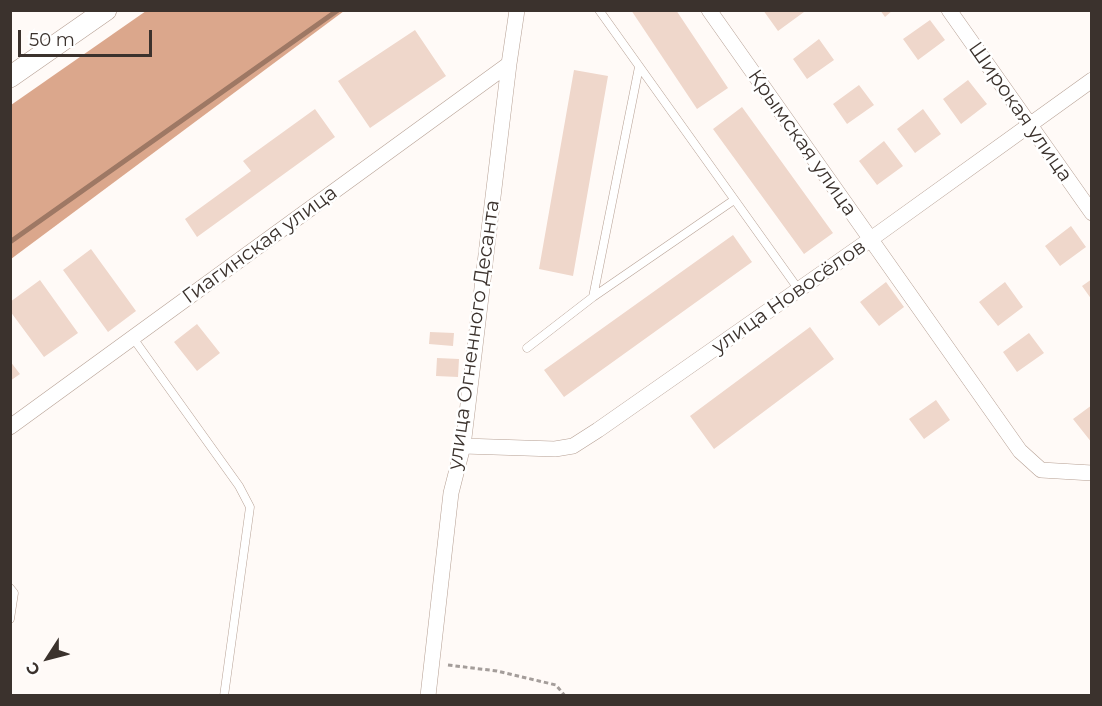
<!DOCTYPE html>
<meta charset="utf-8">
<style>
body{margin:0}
#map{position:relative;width:1102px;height:706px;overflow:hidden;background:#fffaf7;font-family:Montserrat,sans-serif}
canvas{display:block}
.frame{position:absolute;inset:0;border:12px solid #3b322d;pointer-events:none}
.north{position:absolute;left:18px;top:628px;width:60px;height:60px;-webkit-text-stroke:4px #fff;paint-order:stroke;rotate:234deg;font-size:16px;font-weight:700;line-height:24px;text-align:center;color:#3b322d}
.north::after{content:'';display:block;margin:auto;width:21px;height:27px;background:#3b322d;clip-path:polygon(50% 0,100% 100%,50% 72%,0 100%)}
.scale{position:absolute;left:18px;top:30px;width:134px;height:27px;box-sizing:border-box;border:3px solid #3b322d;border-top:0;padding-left:8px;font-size:18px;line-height:21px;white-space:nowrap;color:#3b322d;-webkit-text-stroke:4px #fff;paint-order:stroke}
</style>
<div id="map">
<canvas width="1102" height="706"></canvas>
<div class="frame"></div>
<div class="north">С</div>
<div class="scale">50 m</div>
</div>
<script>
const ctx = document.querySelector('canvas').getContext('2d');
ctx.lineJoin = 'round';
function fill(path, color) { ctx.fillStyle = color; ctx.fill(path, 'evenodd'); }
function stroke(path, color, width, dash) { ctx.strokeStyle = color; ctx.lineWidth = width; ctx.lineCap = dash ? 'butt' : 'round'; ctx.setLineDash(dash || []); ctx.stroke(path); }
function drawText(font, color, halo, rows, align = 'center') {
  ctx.font = font + ' Montserrat,sans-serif'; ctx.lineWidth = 5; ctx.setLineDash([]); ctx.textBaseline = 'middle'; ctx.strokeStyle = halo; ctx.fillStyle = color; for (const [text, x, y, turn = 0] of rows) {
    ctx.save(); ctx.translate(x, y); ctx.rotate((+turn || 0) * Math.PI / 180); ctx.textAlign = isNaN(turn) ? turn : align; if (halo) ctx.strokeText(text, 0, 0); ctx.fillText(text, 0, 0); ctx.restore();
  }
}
fill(new Path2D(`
 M 146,11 L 344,11 L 11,259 L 11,105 Z`), '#dba78c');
stroke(new Path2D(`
 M 10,242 L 338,10`), '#9e7864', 5);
fill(new Path2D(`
 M 631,10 L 676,10 L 728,88 L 697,109 Z
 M 763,10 L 803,10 L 804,12 L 778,31 Z
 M 880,10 L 893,10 L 885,17 Z
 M 930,20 L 945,40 L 918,60 L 903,39 Z
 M 415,30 L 446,76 L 370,128 L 338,81 Z
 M 819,39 L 834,60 L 807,79 L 793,59 Z
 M 574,70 L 608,76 L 573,276 L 539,269 Z
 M 968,80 L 987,104 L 961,124 L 943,99 Z
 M 859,85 L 874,105 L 847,124 L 833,104 Z
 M 742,107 L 833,233 L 804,254 L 713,129 Z
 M 315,109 L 335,137 L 197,237 L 185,219 L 251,171 L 243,161 Z
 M 923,109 L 941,134 L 915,153 L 897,129 Z
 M 884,141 L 903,166 L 877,185 L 859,161 Z
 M 1071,226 L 1086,247 L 1060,266 L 1045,246 Z
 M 733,235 L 752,262 L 564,397 L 544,370 Z
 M 91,249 L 136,311 L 108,332 L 63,270 Z
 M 1092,279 L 1092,300 L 1082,286 Z
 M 40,280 L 78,333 L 44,357 L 10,311 L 10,302 Z
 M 886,282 L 904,307 L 879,326 L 860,302 Z
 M 1005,282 L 1023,307 L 998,326 L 979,302 Z
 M 197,324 L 220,353 L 197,371 L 174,342 Z
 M 810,327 L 834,359 L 714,449 L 690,416 Z
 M 430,332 L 454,333 L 453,346 L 429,344 Z
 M 1029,333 L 1044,353 L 1017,372 L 1003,352 Z
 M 437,358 L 459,359 L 458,377 L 436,376 Z
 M 10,361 L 20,374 L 10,381 Z
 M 936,400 L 950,420 L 924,439 L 909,419 Z
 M 1092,405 L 1092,443 L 1073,419 Z`), '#efd7cb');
const service = new Path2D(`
 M 599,10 L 799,290
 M 593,297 L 734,200
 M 133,338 L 239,486 L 250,507 L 224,696
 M 527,348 L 593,297 L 639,67
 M 10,588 L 14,593 L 10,619`);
const minor = new Path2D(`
 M 709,10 L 1020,451 L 1041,470 L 1092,473
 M 949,10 L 1092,213
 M 10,427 L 509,64
 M 463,446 L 555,449 L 573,446 L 598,430 L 871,239 L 1092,80
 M 428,696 L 451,493 L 463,446 L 509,64 L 517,10`);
const secondary = new Path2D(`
 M 10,77 L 106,10`);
stroke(service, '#b6a094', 9);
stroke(minor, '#b6a094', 16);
stroke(secondary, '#b6a094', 22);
stroke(new Path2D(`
 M 448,665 L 497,671 L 556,685 L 565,696`), '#a49d9a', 3, [4.5, 3]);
stroke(service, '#fff', 8);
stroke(minor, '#fff', 15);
stroke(secondary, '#fff', 21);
drawText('20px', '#3b322d', '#fff', [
 ["Широкая улица",1020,112,55],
 ["Крымская улица",802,143,55],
 ["Гиагинская улица",260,245,-36],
 ["улица Новосёлов",789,297,-35],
 ["улица Огненного Десанта",474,335,-82]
]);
</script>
